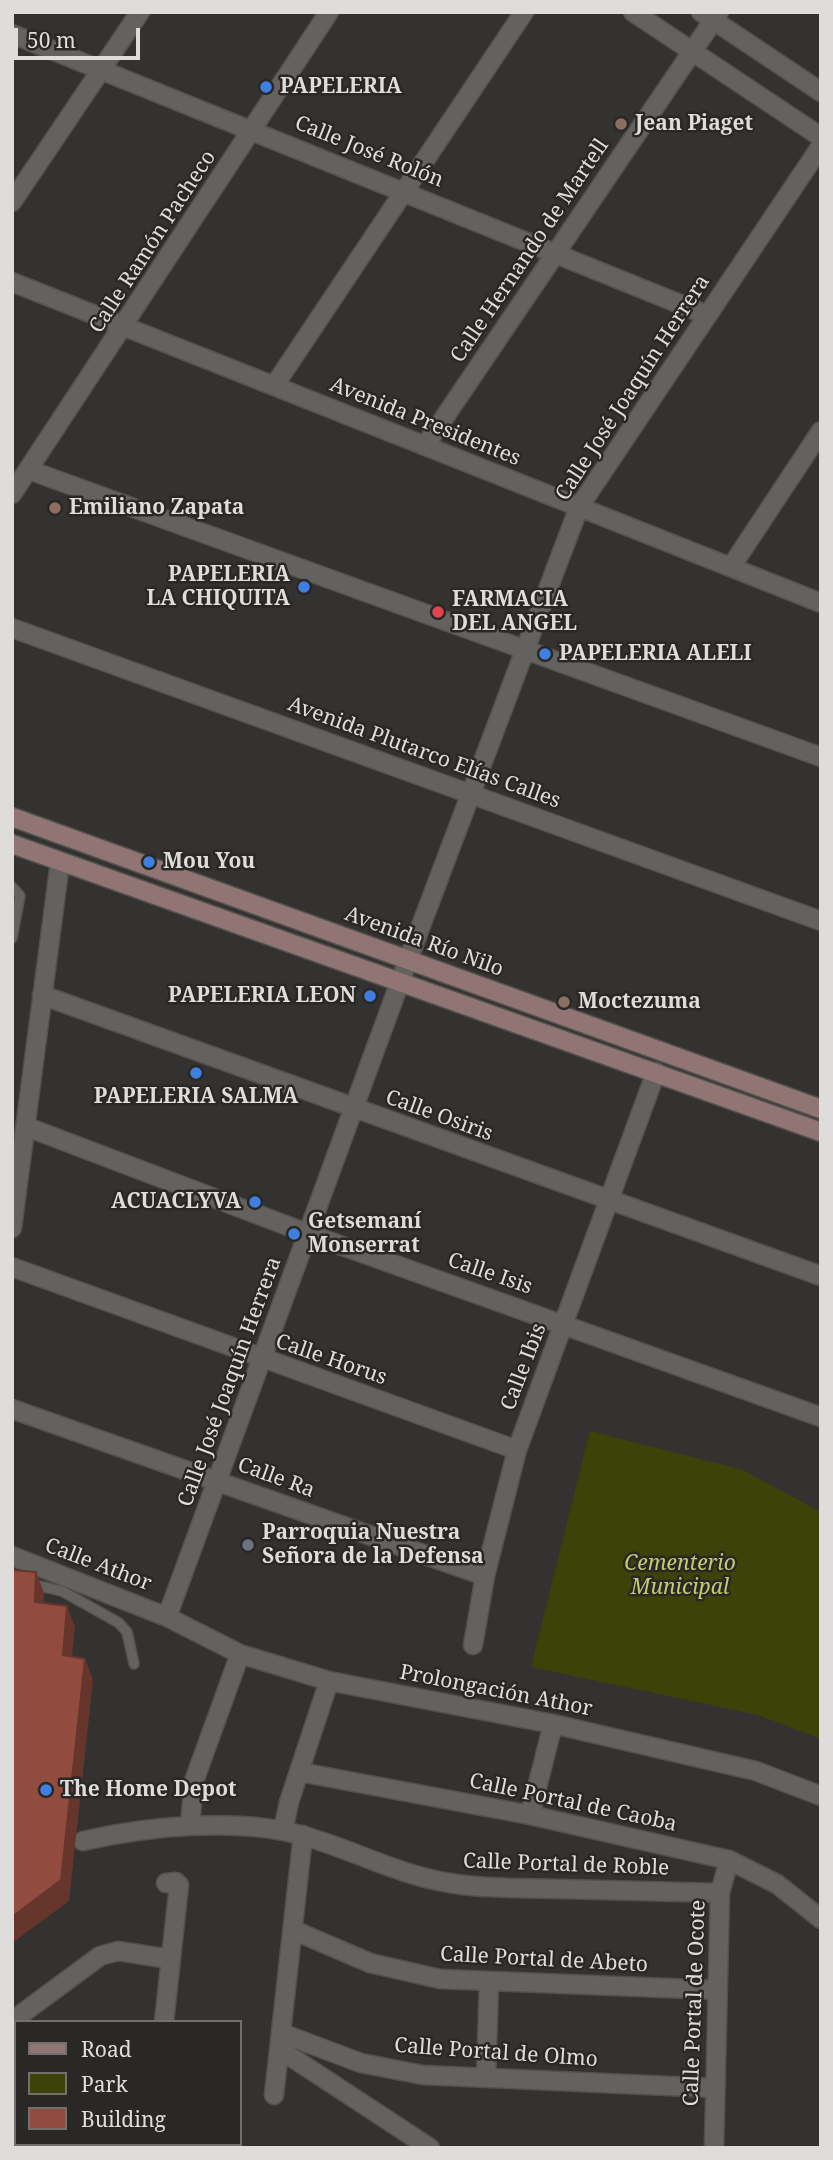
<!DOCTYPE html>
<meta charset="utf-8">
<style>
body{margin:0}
#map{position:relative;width:833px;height:2160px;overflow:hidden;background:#343230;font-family:"Noto Serif",serif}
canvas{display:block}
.frame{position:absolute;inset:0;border:14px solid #dedddc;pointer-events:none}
.legend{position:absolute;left:14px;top:2020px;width:228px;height:126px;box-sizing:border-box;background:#2a2826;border:2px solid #72706f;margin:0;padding:9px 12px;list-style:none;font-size:21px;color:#dedddc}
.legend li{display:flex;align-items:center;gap:14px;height:35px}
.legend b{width:35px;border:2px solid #72706f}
.scale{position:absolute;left:14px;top:28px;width:126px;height:32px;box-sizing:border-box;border:4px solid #dedddc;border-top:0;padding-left:9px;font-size:21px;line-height:24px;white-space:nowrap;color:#dedddc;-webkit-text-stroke:5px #2a2826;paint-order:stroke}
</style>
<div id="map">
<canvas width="833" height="2160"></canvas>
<div class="frame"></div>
<ul class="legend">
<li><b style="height:9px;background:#907574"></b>Road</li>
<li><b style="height:19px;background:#3c4309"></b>Park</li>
<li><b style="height:19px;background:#914c3f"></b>Building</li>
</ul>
<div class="scale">50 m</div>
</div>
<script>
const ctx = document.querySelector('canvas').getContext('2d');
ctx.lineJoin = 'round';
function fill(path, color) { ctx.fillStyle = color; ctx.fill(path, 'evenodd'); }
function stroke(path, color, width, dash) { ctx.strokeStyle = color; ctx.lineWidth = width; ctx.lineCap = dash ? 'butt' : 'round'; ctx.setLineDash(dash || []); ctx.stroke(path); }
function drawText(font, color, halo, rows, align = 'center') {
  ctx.font = font + ' "Noto Serif",serif'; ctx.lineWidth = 5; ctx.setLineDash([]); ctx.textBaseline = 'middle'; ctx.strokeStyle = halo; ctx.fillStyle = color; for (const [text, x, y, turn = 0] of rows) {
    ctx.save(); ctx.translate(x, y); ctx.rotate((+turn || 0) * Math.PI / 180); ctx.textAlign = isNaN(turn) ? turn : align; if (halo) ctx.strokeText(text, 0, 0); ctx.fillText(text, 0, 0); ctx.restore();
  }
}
fill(new Path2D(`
 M 590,1431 L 743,1470 L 821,1512 L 821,1739 L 758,1715 L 531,1667 Z`), '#3c4309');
const lane = new Path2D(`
 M 12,887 L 20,896 L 12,938
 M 12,1580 L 62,1591 L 119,1623 L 127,1632 L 134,1664`);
const street = new Path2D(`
 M 633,12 L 821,137
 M 701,12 L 821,92
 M 12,34 L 707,315
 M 12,202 L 140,12
 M 12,282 L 821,603
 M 274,386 L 524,12
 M 425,446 L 719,12
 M 29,470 L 821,757
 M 12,494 L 329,12
 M 731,567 L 821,431
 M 12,628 L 821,921
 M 42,995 L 821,1276
 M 27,1127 L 309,1234 L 821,1417
 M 12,1228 L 60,862
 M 12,1267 L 517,1450
 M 12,1409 L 485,1576
 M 12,1556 L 167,1617 L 240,1654 L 329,1681 L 553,1724 L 756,1771 L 821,1796
 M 167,1617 L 408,960 L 579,507 L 821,146
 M 473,1645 L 485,1576 L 517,1450 L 656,1072
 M 300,1772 L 530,1815 L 729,1860 L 777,1884 L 821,1919
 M 530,1815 L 553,1724
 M 190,1825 L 194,1781 L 240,1654
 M 283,1831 L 289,1802 L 329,1681
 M 83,1841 C 148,1826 239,1817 304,1836 C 354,1850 398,1875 450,1883 C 486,1889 524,1888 561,1889 C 614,1890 667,1892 720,1893
 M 293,1930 L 370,1963 L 440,1979 L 717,1990
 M 12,2021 L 100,1956 L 118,1951 L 170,1959
 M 164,2022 L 179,1885 L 176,1882 L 166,1883
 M 281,2033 L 361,2063 L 423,2075 L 715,2088
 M 279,2049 L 430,2148
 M 486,2077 L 489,1983
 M 274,2095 L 303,1835
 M 12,2133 L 16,2131
 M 714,2148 L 720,1893 L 729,1860`);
const secondary = new Path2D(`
 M 12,817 L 821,1109
 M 12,844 L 821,1132`);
stroke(lane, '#52514f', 12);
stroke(street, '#52514f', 21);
stroke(secondary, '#52514f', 21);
stroke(lane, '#64625f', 9);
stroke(street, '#64625f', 18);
stroke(secondary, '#907574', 18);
fill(new Path2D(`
 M 36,1572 L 44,1593 L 43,1622 L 35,1602 Z
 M 67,1606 L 75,1627 L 70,1676 L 63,1655 Z
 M 85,1659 L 93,1680 L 69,1901 L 12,1943 L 12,1917 Z`), '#66352c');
const building = new Path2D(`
 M 12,1570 L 36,1572 L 35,1602 L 67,1606 L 63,1655 L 85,1659 L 61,1880 L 12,1917 Z`);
fill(building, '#914c3f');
stroke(building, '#66352c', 2);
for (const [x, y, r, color] of [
 [266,87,7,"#3f7fe0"],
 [621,124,7,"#8d6e63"],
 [55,508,7,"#8d6e63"],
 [304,587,7,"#3f7fe0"],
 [438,612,7,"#e0444e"],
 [545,654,7,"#3f7fe0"],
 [149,862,7,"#3f7fe0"],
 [370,996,7,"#3f7fe0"],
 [564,1002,7,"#8d6e63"],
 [196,1073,7,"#3f7fe0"],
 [255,1202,7,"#3f7fe0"],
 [294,1234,7,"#3f7fe0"],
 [248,1545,7,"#6b7280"],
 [46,1790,7,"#3f7fe0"]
]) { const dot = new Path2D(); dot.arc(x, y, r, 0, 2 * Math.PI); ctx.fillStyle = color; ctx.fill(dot); stroke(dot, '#2a2826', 2.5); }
drawText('bold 21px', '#dedddc', '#2a2826', [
 ["PAPELERIA",280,87],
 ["Jean Piaget",635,124],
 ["Emiliano Zapata",69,508],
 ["PAPELERIA",290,575,"right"],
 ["LA CHIQUITA",290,599,"right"],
 ["FARMACIA",452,600],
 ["DEL ANGEL",452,624],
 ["PAPELERIA ALELI",559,654],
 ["Mou You",163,862],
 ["PAPELERIA LEON",356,996,"right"],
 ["Moctezuma",578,1002],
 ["PAPELERIA SALMA",196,1097,"center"],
 ["ACUACLYVA",241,1202,"right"],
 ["Getsemaní",308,1222],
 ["Monserrat",308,1246],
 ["Parroquia Nuestra",262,1533],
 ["Señora de la Defensa",262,1557],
 ["The Home Depot",60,1790]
], 'left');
drawText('21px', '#dedddc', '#2a2826', [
 ["Calle José Rolón",369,152,22],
 ["Calle Ramón Pacheco",153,242,-57],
 ["Calle Hernando de Martell",530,251,-56],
 ["Calle José Joaquín Herrera",633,388,-57],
 ["Avenida Presidentes",425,422,22],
 ["Avenida Plutarco Elías Calles",424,753,20],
 ["Avenida Río Nilo",424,942,20],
 ["Calle Osiris",439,1116,20],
 ["Calle Isis",490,1274,19],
 ["Calle Horus",331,1360,19],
 ["Calle Ibis",524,1367,-69],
 ["Calle José Joaquín Herrera",230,1382,-70],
 ["Calle Ra",276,1478,20],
 ["Calle Athor",98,1565,21],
 ["Prolongación Athor",496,1691,11],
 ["Calle Portal de Caoba",573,1803,12],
 ["Calle Portal de Roble",566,1865,2],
 ["Calle Portal de Abeto",544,1960,3],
 ["Calle Portal de Ocote",695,2003,-88],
 ["Calle Portal de Olmo",496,2053,4]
]);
drawText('italic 21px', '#bfce6b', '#2a2826', [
 ["Cementerio",680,1564],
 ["Municipal",680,1588]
]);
</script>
